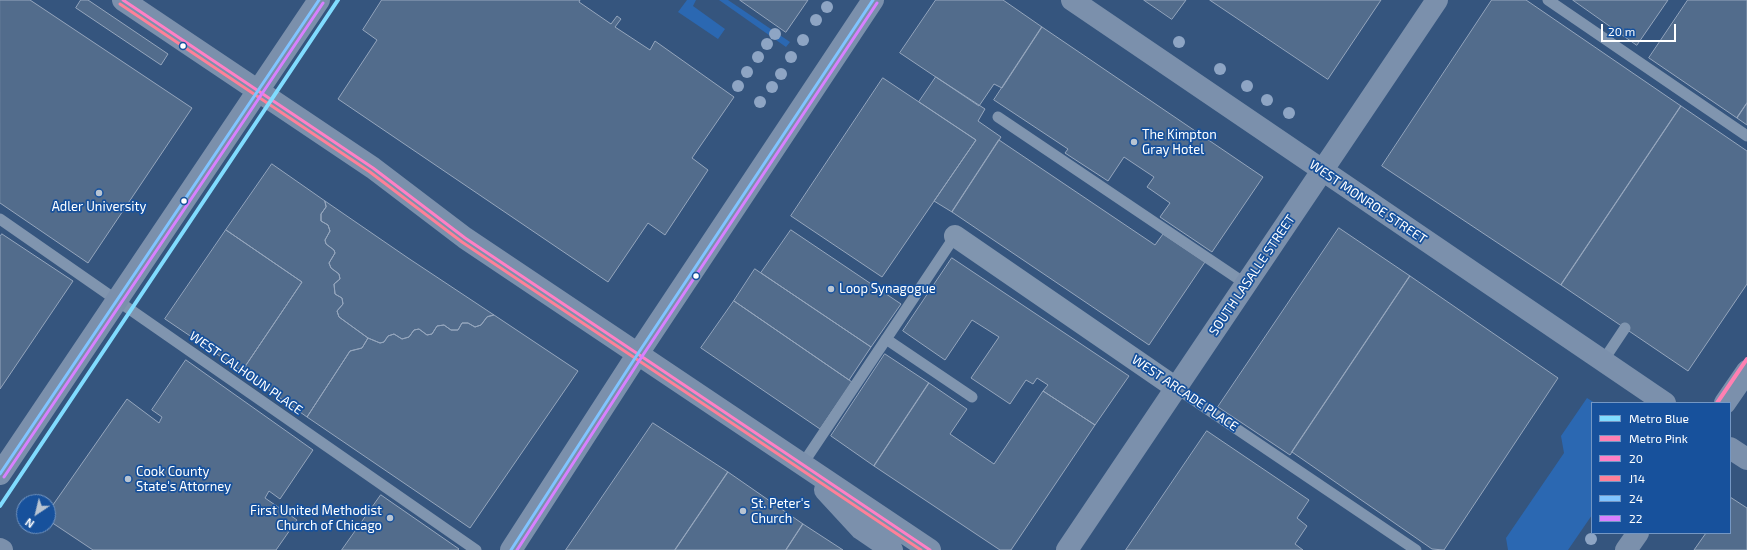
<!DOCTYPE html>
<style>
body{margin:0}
#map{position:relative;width:1747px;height:550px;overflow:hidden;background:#35557e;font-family:"Exo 2",sans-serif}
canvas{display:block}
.legend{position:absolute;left:1591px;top:402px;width:140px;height:132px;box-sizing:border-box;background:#17519c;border:1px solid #7497c4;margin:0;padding:5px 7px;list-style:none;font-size:12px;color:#fff}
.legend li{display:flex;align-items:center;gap:8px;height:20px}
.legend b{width:20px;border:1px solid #7497c4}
.north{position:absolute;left:16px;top:494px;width:40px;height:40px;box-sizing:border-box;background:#17519c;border:1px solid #7497c4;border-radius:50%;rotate:215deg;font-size:11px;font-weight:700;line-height:16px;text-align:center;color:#fff}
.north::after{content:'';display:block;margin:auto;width:14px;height:18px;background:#b8c4d2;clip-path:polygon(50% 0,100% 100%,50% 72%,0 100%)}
.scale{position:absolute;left:1601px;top:24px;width:75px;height:18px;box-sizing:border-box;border:2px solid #fff;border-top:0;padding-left:5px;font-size:12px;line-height:14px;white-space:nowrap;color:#fff;-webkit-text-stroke:3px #17519c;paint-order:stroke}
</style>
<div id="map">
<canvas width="1747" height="550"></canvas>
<ul class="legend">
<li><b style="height:5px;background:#80dcff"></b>Metro Blue</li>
<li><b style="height:5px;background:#ff80b2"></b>Metro Pink</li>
<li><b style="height:5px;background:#ff80c5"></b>20</li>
<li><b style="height:5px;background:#ff8098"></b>J14</li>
<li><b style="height:5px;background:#80c4ff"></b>24</li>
<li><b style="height:5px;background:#d880ff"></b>22</li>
</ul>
<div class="north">N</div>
<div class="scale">20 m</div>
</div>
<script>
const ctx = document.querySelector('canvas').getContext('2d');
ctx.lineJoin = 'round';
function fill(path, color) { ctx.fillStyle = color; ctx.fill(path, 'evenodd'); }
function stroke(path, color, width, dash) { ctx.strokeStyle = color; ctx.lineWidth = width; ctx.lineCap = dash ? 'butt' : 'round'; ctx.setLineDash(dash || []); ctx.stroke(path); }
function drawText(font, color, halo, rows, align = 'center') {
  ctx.font = font + ' "Exo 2",sans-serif'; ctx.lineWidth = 3.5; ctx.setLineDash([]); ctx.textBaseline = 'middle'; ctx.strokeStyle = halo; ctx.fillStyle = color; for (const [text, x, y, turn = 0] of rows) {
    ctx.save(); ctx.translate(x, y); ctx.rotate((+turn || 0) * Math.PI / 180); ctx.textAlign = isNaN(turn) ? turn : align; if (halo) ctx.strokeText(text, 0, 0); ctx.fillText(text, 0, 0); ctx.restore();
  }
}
fill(new Path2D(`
 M 687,0 L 696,0 L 693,6 L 725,29 L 718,39 L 678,12 Z
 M 719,0 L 728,0 L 790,42 L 786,47 Z
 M 1587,398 L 1595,403 L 1592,403 L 1592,515 L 1568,550 L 1508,550 L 1506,538 L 1564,453 L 1561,436 Z`), '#2b68b2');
const building = new Path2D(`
 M 0,0 L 30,0 L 192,108 L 88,263 L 0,203 Z
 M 81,0 L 88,0 L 168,54 L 161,65 L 76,8 Z
 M 382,0 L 580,0 L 579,2 L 611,24 L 617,16 L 621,19 L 615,27 L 650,50 L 655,41 L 734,97 L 692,158 L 708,170 L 665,235 L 648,223 L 608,282 L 338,99 L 377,40 L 363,30 Z
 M 740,0 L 808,0 L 786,32 Z
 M 936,0 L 1003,0 L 1042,27 L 1002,88 L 994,84 L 979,106 L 900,53 Z
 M 1144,0 L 1186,0 L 1172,19 Z
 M 1210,0 L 1381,0 L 1328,79 Z
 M 1492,0 L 1526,0 L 1681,106 L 1561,285 L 1382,166 Z
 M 1573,0 L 1668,0 L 1637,45 Z
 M 1688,0 L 1747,0 L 1747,103 L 1737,118 L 1649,58 Z
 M 1042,27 L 1263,177 L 1212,252 L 1160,217 L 1170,203 L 1147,187 L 1154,177 L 1124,157 L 1108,181 L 1065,153 L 1068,149 L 994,100 Z
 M 936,77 L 985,109 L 978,121 L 1001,137 L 952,212 L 934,201 L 976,140 L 919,102 Z
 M 883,78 L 976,140 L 882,277 L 791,216 Z
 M 1747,103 L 1747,125 L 1737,118 Z
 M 1681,106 L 1747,151 L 1747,284 L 1688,371 L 1561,285 Z
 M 999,140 L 1155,245 L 1163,234 L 1205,262 L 1149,345 L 952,212 Z
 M 272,164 L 325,201 L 326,207 L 321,214 L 321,221 L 328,225 L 330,231 L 325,240 L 326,244 L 334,250 L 335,253 L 329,263 L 331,268 L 339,274 L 340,279 L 334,284 L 335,294 L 342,298 L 343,304 L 337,311 L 339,317 L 368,338 L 362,348 L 350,351 L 307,417 L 242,371 L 302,282 L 226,230 Z
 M 325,201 L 408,258 L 494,315 L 487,317 L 481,325 L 475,327 L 468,323 L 462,323 L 458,330 L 451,330 L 444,325 L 437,326 L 432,334 L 427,335 L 419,329 L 414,330 L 409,337 L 402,339 L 394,334 L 388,336 L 384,342 L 380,343 L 368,338 L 339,317 L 337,311 L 343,304 L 342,298 L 335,294 L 334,284 L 340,279 L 339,274 L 331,268 L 329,263 L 335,253 L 334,250 L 326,244 L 325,240 L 330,231 L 328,225 L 321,221 L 321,214 L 326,207 Z
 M 1339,228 L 1410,276 L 1290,455 L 1218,407 Z
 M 226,230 L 302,282 L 242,371 L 165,319 Z
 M 791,230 L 901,304 L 871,347 L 761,273 Z
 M 2,234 L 73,281 L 0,389 L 0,237 Z
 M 952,258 L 1129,376 L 1095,425 L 1043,391 L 1048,385 L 1037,378 L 1033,384 L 1026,380 L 1010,404 L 971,378 L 999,337 L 972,320 L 945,360 L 903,331 Z
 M 755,269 L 871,347 L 849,380 L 734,301 Z
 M 1410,276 L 1558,378 L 1444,550 L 1432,549 L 1292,452 Z
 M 734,301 L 852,382 L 820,429 L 701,348 Z
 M 494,315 L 578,371 L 470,528 L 307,417 L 350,351 L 362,348 L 368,338 L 380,343 L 384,342 L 388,336 L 394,334 L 402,339 L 409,337 L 414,330 L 419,329 L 427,335 L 432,334 L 437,326 L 444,325 L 451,330 L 458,330 L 462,323 L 468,323 L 475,327 L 481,325 L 487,317 Z
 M 885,354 L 929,383 L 874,466 L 831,436 Z
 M 186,360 L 313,450 L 280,499 L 269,491 L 265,498 L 297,520 L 276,550 L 93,550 L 48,520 L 48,512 L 127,399 L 159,423 L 162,417 L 152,410 Z
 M 929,383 L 967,409 L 950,434 L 994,464 L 1043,391 L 1095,425 L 1011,550 L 1000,550 L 874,466 Z
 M 653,423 L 728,472 L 675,550 L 566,550 Z
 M 1207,431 L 1309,500 L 1297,518 L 1307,526 L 1295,544 L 1303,550 L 1126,550 Z
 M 728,472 L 803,524 L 786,550 L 675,550 Z
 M 381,495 L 459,549 L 458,550 L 342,550 Z
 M 1730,497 L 1747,508 L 1747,550 L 1694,550 L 1706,533 L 1730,533 Z
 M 803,524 L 843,550 L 786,550 Z`);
fill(building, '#526c8c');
stroke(building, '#95a6bd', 1);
stroke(new Path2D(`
 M 1548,0 L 1747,136
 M 998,117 L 1246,284
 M 0,219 L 476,550
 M 886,339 L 972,397
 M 1603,361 L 1625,328
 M 1176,388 L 1416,550
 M 802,465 L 955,236`), '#8095af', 11);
stroke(new Path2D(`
 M 955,236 L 1176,388`), '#8095af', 22);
stroke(new Path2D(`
 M 123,0 L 373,168 L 465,238 L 930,550
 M 1072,0 L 1665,403
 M 1725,403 L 1747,371
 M 1730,448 L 1747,459
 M 0,474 L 319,0
 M 825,490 L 861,529 L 892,550
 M 0,549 L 2,550
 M 511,550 L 637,355 L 873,0
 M 1067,550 L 1437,0
 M 1626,550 L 1638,533`), '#7b90ac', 22);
stroke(new Path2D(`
 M 123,0 L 373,168 L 465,238 L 930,550`), '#ff80c5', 3);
stroke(new Path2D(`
 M 120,4 L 370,172 L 462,242 L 921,550`), '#ff8098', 3);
stroke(new Path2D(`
 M 0,474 L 319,0
 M 511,550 L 637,355 L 873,0`), '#80c4ff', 3);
stroke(new Path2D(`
 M 4,477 L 323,3
 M 517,550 L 641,358 L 877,3`), '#d880ff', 3);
stroke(new Path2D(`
 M 0,506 L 338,0`), '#80dcff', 4);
stroke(new Path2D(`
 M 1717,403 L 1747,359`), '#ff80b2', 4);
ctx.fillStyle = '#8ea5c4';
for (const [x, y] of [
 [827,7],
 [816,20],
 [775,34],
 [803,40],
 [1179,42],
 [767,44],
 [758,57],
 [791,57],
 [1220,69],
 [747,72],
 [781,74],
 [738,86],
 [1247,86],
 [772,87],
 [1267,100],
 [760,102],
 [1289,113],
 [1591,539]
]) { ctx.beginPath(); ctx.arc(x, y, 6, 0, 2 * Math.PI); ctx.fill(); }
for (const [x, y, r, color] of [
 [183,46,3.5,"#fff"],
 [1134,142,4,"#b8c4d2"],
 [99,193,4,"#b8c4d2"],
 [184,201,3.5,"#fff"],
 [696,276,3.5,"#fff"],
 [831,289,4,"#b8c4d2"],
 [128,479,4,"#b8c4d2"],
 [743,511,4,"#b8c4d2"],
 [390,518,4,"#b8c4d2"]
]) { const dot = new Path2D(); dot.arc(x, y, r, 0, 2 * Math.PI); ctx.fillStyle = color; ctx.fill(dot); stroke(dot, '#17519c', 1.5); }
drawText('13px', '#fff', '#17519c', [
 ["The Kimpton",1142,135],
 ["Gray Hotel",1142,150],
 ["Adler University",99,207,"center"],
 ["Loop Synagogue",839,289],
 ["Cook County",136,472],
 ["State's Attorney",136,487],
 ["St. Peter's",751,504],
 ["Church",751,519],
 ["First United Methodist",382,511,"right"],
 ["Church of Chicago",382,526,"right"]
], 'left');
drawText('13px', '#fff', '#17519c', [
 ["WEST MONROE STREET",1368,202,34],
 ["SOUTH LASALLE STREET",1252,275,-56],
 ["WEST CALHOUN PLACE",246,373,35],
 ["WEST ARCADE PLACE",1185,393,34]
]);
</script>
